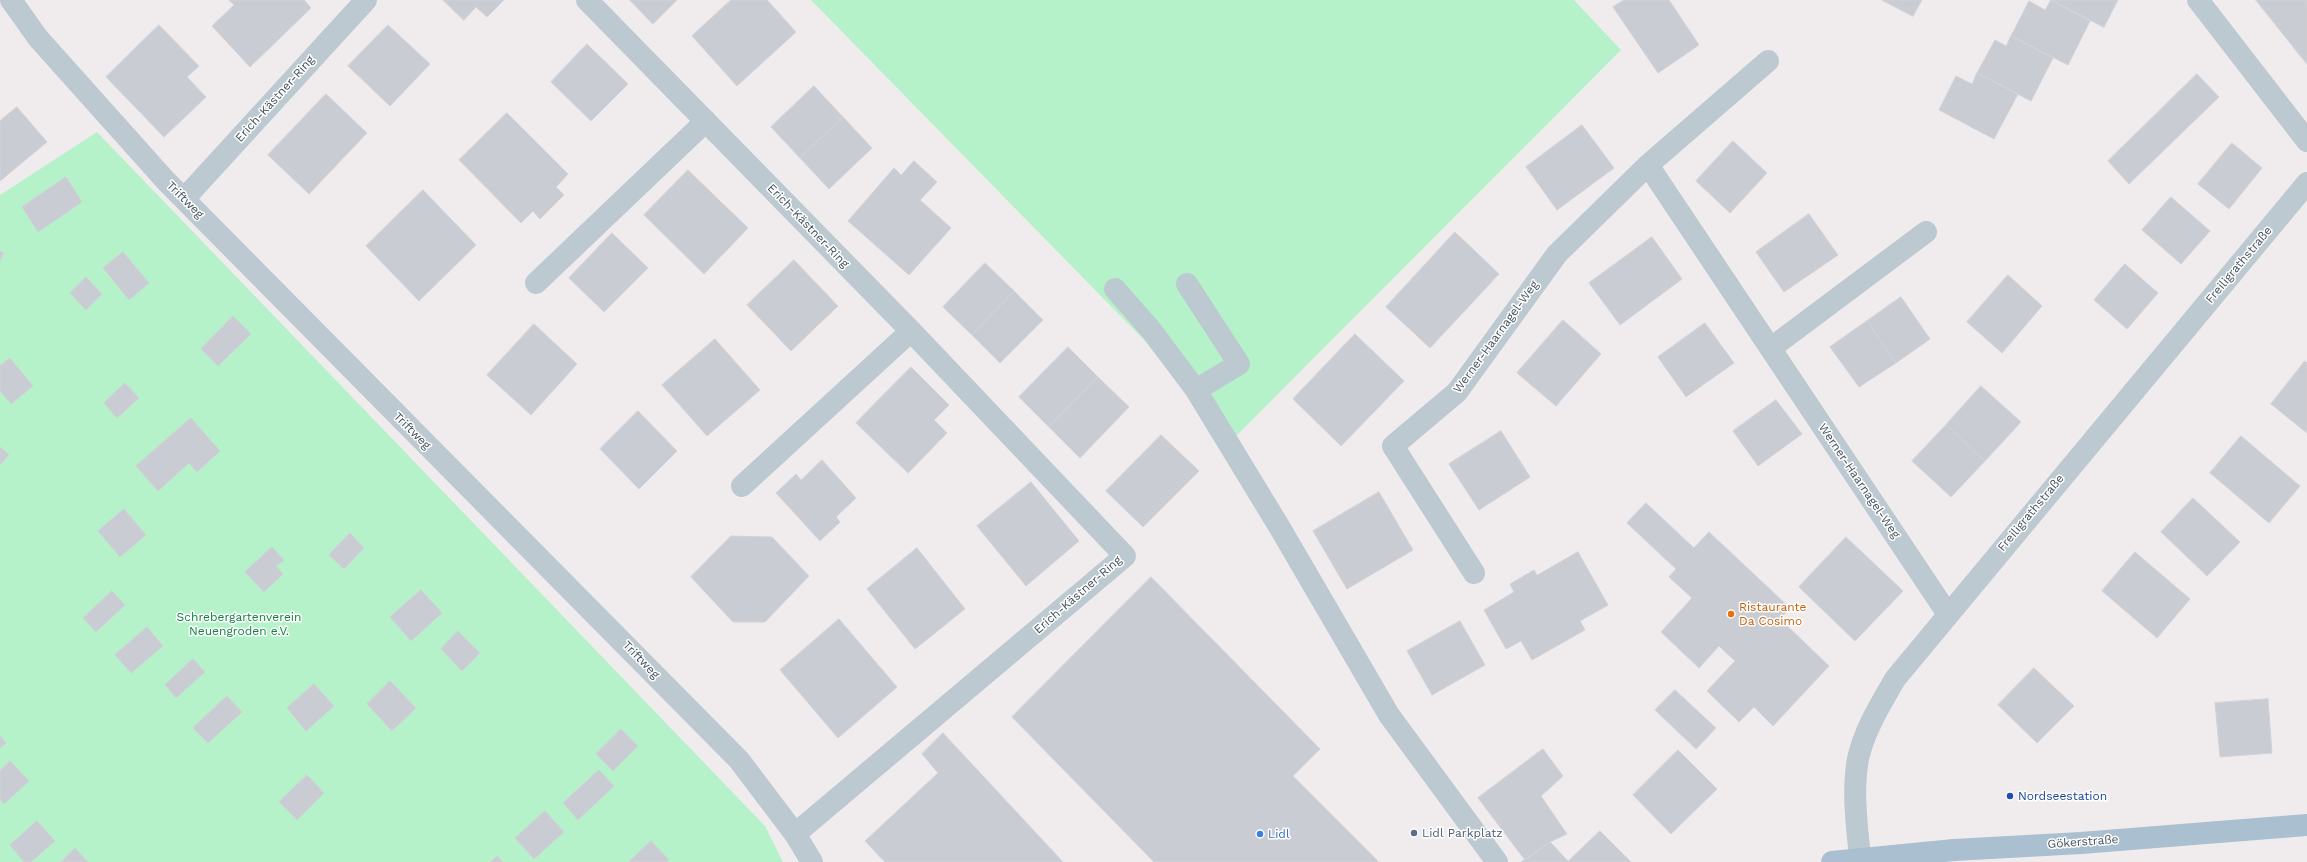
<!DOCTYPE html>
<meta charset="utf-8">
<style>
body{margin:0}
canvas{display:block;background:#f0eced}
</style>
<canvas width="2307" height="862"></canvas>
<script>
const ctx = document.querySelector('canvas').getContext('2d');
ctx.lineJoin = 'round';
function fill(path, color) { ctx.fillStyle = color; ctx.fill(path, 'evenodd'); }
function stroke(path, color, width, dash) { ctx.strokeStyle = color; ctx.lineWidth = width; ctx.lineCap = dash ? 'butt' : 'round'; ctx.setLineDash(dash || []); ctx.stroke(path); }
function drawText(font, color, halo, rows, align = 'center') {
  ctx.font = font + ' "Work Sans",sans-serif'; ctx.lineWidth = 3; ctx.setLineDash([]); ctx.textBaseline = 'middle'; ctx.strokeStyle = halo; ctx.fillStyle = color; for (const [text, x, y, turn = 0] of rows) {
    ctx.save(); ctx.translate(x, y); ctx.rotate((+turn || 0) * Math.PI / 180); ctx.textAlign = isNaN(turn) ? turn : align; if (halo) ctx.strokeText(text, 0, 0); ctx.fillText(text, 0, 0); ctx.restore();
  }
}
fill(new Path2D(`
 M 811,0 L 1574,0 L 1621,50 L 1229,443 L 1144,340 Z
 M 97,132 L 765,826 L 783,862 L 0,862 L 0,195 Z`), '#b6f2c9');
const building = new Path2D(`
 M 229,0 L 304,0 L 311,8 L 250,67 L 212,26 L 234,5 Z
 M 443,0 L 504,0 L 487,17 L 476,7 L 464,20 Z
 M 630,0 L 677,0 L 653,24 Z
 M 731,0 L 767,0 L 796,32 L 737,86 L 692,36 Z
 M 1624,0 L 1669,0 L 1699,45 L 1658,73 L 1613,7 Z
 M 1882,0 L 1922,0 L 1913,16 Z
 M 2051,0 L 2118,0 L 2104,27 Z
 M 2051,0 L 2090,21 L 2068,65 L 2011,36 L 2029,1 L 2045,10 Z
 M 2256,0 L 2307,0 L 2307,64 Z
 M 159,25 L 199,66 L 187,77 L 206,97 L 164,137 L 106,77 Z
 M 388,25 L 430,64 L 390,106 L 348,66 Z
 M 2011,36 L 2053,58 L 2031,101 L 1977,73 L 1995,40 L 2006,46 Z
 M 587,44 L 628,84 L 591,121 L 551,82 Z
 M 1977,73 L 2018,94 L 1994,139 L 1939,110 L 1956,76 L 1972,84 Z
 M 2197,74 L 2219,97 L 2129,184 L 2108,161 Z
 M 814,86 L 843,117 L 800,158 L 771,127 Z
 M 326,94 L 367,133 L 309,194 L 268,155 Z
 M 17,107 L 47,142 L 0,181 L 0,121 Z
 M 507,113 L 568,174 L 556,187 L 564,195 L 540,219 L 533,211 L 521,223 L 459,160 Z
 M 843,117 L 872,148 L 829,189 L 800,158 Z
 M 1582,125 L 1614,168 L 1557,210 L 1526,167 Z
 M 1733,141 L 1767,173 L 1730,213 L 1696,181 Z
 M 2232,143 L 2262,168 L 2229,209 L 2198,184 Z
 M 914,161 L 937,182 L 920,200 L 951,228 L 909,275 L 848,221 L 894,168 L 901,175 Z
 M 688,170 L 748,228 L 704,274 L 644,215 Z
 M 66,177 L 82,202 L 38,232 L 22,207 Z
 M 423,190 L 476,245 L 419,301 L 366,246 Z
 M 2171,197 L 2210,231 L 2181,264 L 2142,230 Z
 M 1809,214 L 1838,255 L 1784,292 L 1756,252 Z
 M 1455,232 L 1499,274 L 1430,348 L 1386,307 Z
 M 612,233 L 648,268 L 604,312 L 569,278 Z
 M 1652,237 L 1682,279 L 1620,325 L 1589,283 Z
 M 0,251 L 4,253 L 0,261 Z
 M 123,252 L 149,283 L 129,300 L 103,268 Z
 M 794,260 L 838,306 L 791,351 L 747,305 Z
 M 985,263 L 1014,291 L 972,335 L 943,307 Z
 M 2125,264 L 2158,293 L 2127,329 L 2094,300 Z
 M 2008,275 L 2042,306 L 2002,353 L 1967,322 Z
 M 86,277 L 102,294 L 86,310 L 70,293 Z
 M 1014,291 L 1043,320 L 1000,363 L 972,335 Z
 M 1901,297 L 1930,339 L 1896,363 L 1867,321 Z
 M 233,316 L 251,334 L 218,366 L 201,349 Z
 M 1563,320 L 1601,354 L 1556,406 L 1517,373 Z
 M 1867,321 L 1896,363 L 1859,387 L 1830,347 Z
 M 1705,323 L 1734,363 L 1686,397 L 1658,357 Z
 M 534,324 L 577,364 L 531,415 L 487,375 Z
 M 1355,334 L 1404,381 L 1341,446 L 1293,399 Z
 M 715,339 L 760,390 L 707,436 L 662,385 Z
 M 1068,347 L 1098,377 L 1049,427 L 1019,397 Z
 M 10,358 L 33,386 L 11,404 L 0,391 L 0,366 Z
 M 2305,361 L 2307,363 L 2307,433 L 2271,404 Z
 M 911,367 L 949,405 L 934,420 L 947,433 L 908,473 L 856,423 Z
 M 1098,377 L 1129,407 L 1080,458 L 1049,427 Z
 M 125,383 L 139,398 L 117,418 L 104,403 Z
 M 1981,386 L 2021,422 L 1985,461 L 1946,425 Z
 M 1776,400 L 1802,434 L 1758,466 L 1733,431 Z
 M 638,411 L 677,451 L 639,489 L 600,449 Z
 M 191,418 L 220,451 L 197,472 L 189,463 L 158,491 L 136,466 Z
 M 1946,425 L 1985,461 L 1951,497 L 1912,461 Z
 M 1501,431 L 1530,477 L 1479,510 L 1449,464 Z
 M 1161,435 L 1199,471 L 1143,527 L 1106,491 Z
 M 2241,436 L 2300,486 L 2269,523 L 2210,473 Z
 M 0,447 L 9,455 L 0,465 Z
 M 822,460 L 856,498 L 836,517 L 840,522 L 820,541 L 776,493 L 796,474 L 801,480 Z
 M 1031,482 L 1079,541 L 1026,586 L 977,526 Z
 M 1379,492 L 1413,550 L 1347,589 L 1313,531 Z
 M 2193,498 L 2240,542 L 2207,576 L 2161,532 Z
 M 1646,503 L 1694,548 L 1709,532 L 1790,608 L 1780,619 L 1829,666 L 1773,726 L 1754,707 L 1739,722 L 1707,691 L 1735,661 L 1719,646 L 1699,668 L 1661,632 L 1692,598 L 1669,577 L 1676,569 L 1627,523 Z
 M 124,509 L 146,535 L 120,557 L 98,531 Z
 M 350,533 L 364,548 L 344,569 L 329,555 Z
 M 731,536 L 772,537 L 809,576 L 765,622 L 733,622 L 691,577 Z
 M 1846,537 L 1903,591 L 1855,641 L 1799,587 Z
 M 272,547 L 284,560 L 276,566 L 283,574 L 264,592 L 245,572 Z
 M 917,548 L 965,609 L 915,649 L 867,589 Z
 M 1578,552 L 1608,605 L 1580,621 L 1585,630 L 1532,660 L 1521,641 L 1506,649 L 1484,610 L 1514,592 L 1510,584 L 1534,570 L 1537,575 Z
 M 2135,552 L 2190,599 L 2157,638 L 2102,591 Z
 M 1151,577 L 1320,749 L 1293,776 L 1379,862 L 1154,862 L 1012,717 Z
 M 421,590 L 442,613 L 411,641 L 390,617 Z
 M 112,591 L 125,605 L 96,632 L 83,618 Z
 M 839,619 L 897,687 L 838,738 L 780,670 Z
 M 1460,621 L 1485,665 L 1432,695 L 1407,651 Z
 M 147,627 L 163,646 L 131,673 L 115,655 Z
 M 458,631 L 480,653 L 462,671 L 441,649 Z
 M 193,659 L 205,672 L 176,698 L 165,685 Z
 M 2034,668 L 2074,706 L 2037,743 L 1998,705 Z
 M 390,681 L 416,708 L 392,731 L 367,704 Z
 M 314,684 L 334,706 L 306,731 L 287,708 Z
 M 1675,690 L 1716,728 L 1696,749 L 1655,710 Z
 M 227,696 L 242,712 L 208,743 L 193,728 Z
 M 2268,699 L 2272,753 L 2220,757 L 2215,703 Z
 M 621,729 L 638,746 L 613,771 L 596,754 Z
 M 943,733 L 1063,862 L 885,862 L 865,841 L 938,773 L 922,754 Z
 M 0,736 L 6,743 L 0,748 Z
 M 1543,749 L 1563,776 L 1541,796 L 1567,834 L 1550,842 L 1525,860 L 1478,798 Z
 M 1678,750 L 1717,789 L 1671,834 L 1633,795 Z
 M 10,761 L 29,781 L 4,804 L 0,799 L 0,771 Z
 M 599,770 L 614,786 L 578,820 L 563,803 Z
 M 307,775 L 324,793 L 297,820 L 279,802 Z
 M 545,811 L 564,832 L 534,859 L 515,838 Z
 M 37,821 L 55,841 L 31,862 L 24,862 L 10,845 Z
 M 1600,831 L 1631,862 L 1521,862 L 1550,842 L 1568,861 Z
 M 651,841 L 669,860 L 667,862 L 629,862 Z
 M 75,848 L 88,862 L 61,862 Z
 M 497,856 L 503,862 L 491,862 Z`);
fill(building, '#c9ccd2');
stroke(building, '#d0d3d9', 1);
stroke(new Path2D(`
 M 11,0 L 38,38 L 166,181 L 739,760 L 795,834 L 812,862
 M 587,0 L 911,331 L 1125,556 L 795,834
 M 2198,0 L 2307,141
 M 1648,165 L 1947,613
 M 184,199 L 366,0
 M 536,283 L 706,121
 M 1187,284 L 1239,364 L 1196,390
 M 1115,289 L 1151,330 L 1196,390 L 1280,528 L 1389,715 L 1497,862
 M 1771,348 L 1926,232
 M 742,486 L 911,331
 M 1474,573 L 1393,446 L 1457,392 L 1557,254 L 1648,165 L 1768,61
 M 1860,858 C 1857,826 1852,791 1858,759 C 1864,730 1881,704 1895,679 L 2307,183`), '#bcc9d1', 22);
stroke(new Path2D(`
 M 1832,862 L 1954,850 L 2081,843 L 2307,825`), '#aabfcf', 22);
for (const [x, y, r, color] of [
 [1731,614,4,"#e8710a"],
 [2010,796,4,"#1a4fb4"],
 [1414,833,4,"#5c6f8a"],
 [1260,834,4,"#3f7fe0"]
]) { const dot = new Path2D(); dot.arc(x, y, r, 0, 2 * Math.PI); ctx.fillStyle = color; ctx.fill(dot); stroke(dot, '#fff', 1.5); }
drawText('12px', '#44525c', '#fff', [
 ["Erich-Kästner-Ring",275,99,-48],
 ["Triftweg",185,200,45],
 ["Erich-Kästner-Ring",808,226,46],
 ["Freiligrathstraße",2239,265,-50],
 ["Werner-Haarnagel-Weg",1496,337,-54],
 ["Triftweg",412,431,45],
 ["Werner-Haarnagel-Weg",1859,481,56],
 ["Freiligrathstraße",2031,513,-50],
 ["Erich-Kästner-Ring",1078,595,-41],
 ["Triftweg",641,660,46],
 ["Gökerstraße",2083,842,-4]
]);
drawText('12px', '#c56008', '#fff', [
 ["Ristaurante",1739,607],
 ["Da Cosimo",1739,621]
], 'left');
drawText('12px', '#0f8240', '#fff', [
 ["Schrebergartenverein",239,617],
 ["Neuengroden e.V.",239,631]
]);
drawText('12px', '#164399', '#fff', [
 ["Nordseestation",2018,796]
], 'left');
drawText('12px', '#4e5e75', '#fff', [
 ["Lidl Parkplatz",1422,833]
], 'left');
drawText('12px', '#366cbe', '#fff', [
 ["Lidl",1268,834]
], 'left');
</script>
